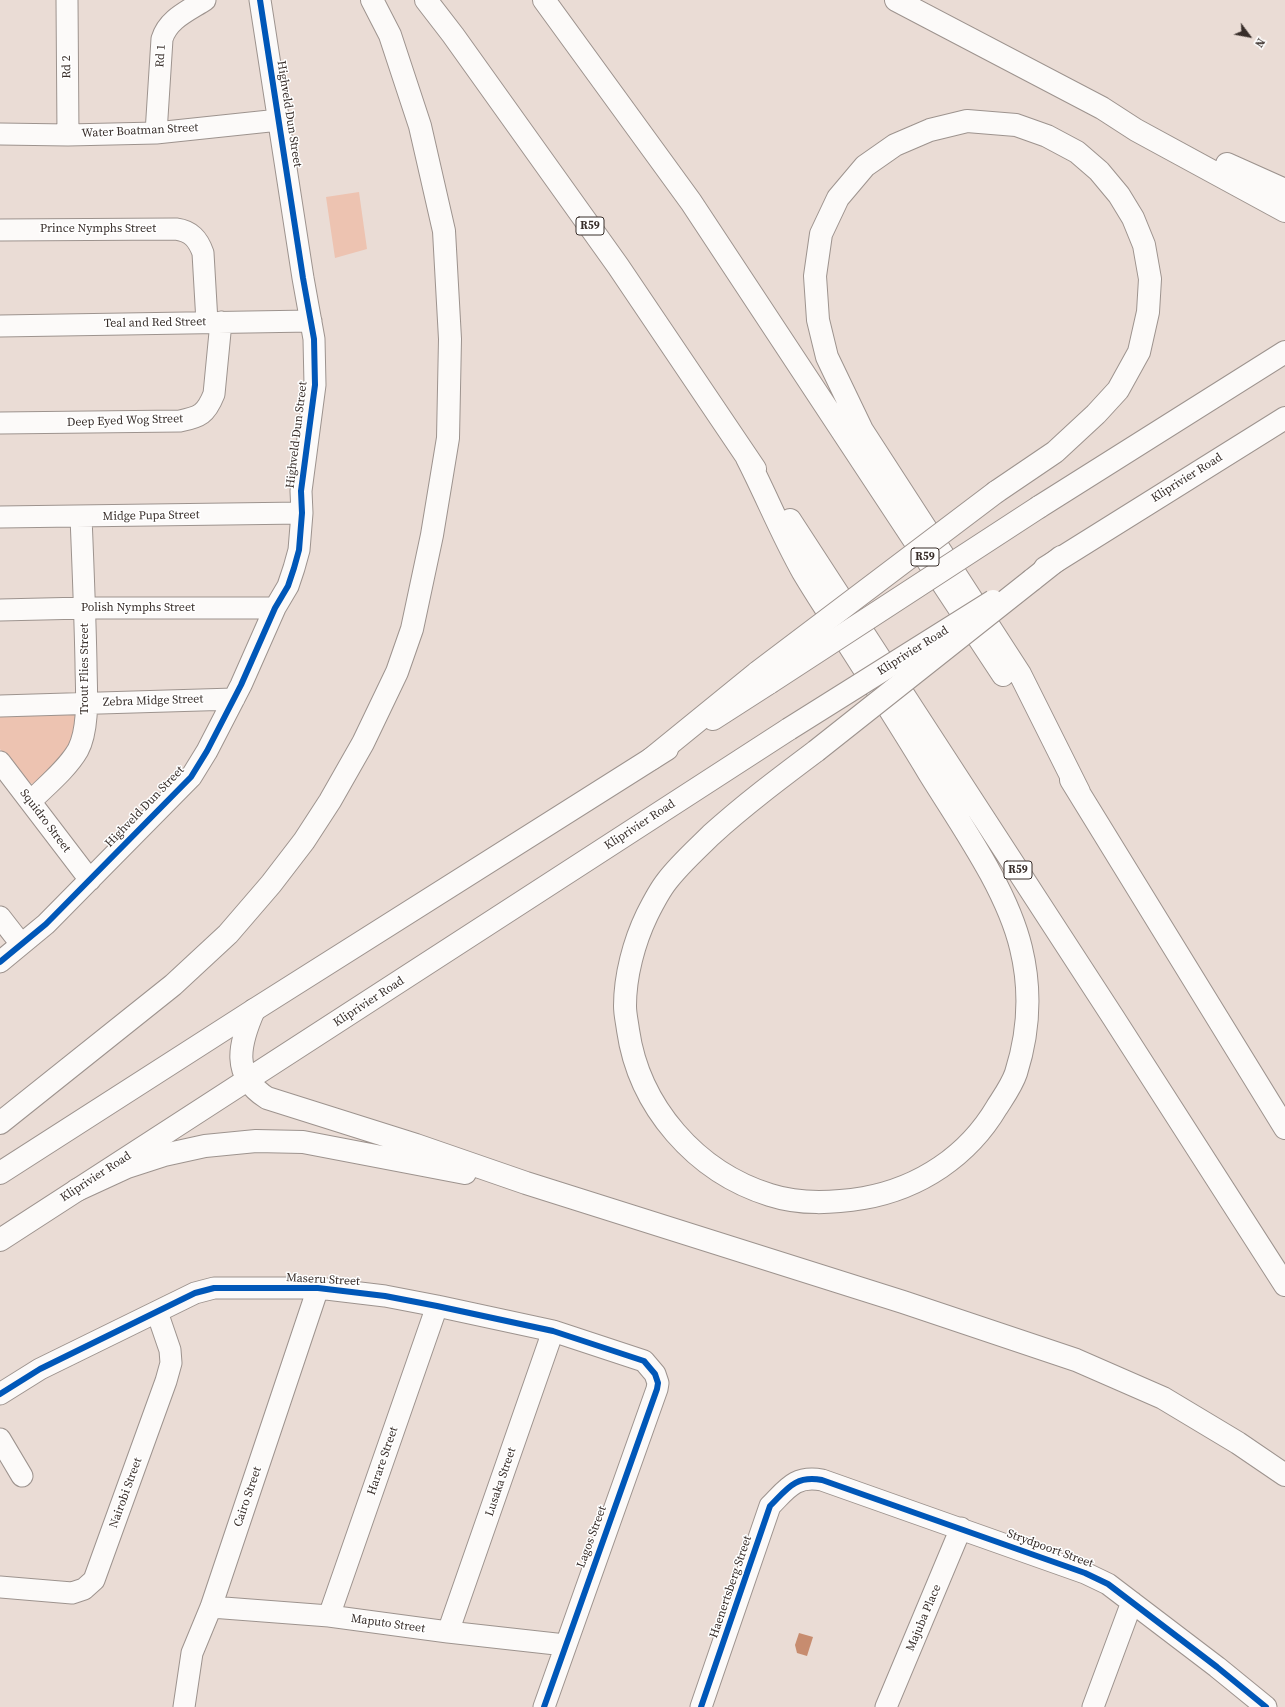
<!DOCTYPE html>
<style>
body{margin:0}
#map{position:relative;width:1285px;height:1707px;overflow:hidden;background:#eadcd5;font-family:"Source Serif 4",serif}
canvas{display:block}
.north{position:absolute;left:1229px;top:16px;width:40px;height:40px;-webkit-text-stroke:3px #fff;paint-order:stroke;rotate:122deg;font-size:11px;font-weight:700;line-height:16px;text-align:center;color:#382e2a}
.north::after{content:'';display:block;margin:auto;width:14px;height:18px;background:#382e2a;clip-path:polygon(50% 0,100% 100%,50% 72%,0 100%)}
</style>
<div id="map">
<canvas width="1285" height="1707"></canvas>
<div class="north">N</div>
</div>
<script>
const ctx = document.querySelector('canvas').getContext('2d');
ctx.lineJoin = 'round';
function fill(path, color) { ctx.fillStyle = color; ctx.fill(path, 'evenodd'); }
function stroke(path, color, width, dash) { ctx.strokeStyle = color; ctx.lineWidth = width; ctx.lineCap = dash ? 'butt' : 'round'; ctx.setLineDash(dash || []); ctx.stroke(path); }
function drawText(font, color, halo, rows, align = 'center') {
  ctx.font = font + ' "Source Serif 4",serif'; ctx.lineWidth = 3; ctx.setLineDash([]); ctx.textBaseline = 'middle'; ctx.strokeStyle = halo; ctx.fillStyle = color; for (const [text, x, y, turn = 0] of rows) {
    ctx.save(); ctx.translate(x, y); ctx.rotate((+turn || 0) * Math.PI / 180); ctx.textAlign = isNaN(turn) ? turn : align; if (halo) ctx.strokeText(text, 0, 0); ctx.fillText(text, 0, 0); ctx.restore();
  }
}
fill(new Path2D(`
 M 359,192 L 367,249 L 335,258 L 326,197 Z
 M 75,712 L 80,719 L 75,745 L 34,784 L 29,783 L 0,749 L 0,716 Z`), '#edc3b1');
fill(new Path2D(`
 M 799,1633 L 813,1637 L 807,1656 L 797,1653 L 795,1645 Z`), '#c78c6f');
const minor = new Path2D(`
 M 67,0 L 68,135
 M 156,133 L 162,39 C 168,19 188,11 205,0
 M 0,134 L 68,135 L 156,133 L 279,120
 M 0,230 L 176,229 C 191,231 198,239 203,253 L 207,322
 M 0,326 L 311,321
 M 0,423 L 180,421 C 200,417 206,414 214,394 L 221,322
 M 0,517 L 302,513
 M 0,610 L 85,608 L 275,608
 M 0,706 L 234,699
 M 0,762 L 90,880
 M 31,801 C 46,786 67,769 78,750 C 90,727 86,688 86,663 C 85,614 83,565 81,517
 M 0,917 L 21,944
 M 0,962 L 46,924 L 191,777 L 207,751 L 241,685 L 275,608 L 288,586 L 294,568 L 299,550 L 302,513 L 301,491 L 315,385 L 314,339 L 303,278 L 260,0
 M 0,1394 L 40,1369 L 195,1293 L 214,1288 L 318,1288 L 385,1296 L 437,1306 L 553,1331 L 644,1361 L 655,1374 L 658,1383 L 657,1389 L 544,1707
 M 0,1439 L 22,1476
 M 0,1587 L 72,1593 L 84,1589 L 94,1580 L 166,1381 L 171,1363 L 170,1350 L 157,1312
 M 211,1607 L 329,1616 L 448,1632 L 565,1645
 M 329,1616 L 437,1306
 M 448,1632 L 553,1331
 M 184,1707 L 192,1653 L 211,1607 L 318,1288
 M 701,1707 L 770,1506 C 787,1489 795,1475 822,1480 L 1085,1573 L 1108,1584 L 1217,1667 L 1266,1707
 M 886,1707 L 961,1528
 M 1093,1707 L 1132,1602`);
const major = new Path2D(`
 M 1039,507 L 1285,352
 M 1045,568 L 1285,418
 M 713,719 L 769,683
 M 0,1173 L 254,1010 L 667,749
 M 0,1240 L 789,729`);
const highway = new Path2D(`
 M 426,0 L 453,35 L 618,266 L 755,469
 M 544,0 L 691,202 L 1003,675
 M 896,0 L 1102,108 L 1136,130 L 1285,211
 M 1227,164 L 1285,190
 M 747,458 C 766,495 782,535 803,572 C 816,594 831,616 845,639 C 873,683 902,728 929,773 C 961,825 1007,889 1021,948 C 1031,989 1029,1032 1016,1073 C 1012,1085 1004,1096 997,1107 C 968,1156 920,1188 864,1198 C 833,1203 801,1205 770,1195 C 696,1172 639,1107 628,1030 C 627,1022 625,1014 625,1006 C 625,976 634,942 647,915 C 653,903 659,891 667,881 C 680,864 696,850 711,835 C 744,805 780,778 816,751
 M 996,492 L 1055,452 L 1096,414 L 1118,390 L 1139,352 L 1148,312 L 1150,279 L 1144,245 L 1133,218 L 1119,195 L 1099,171 L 1077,152 L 1047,136 L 1016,125 L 967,121 L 930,130 L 895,145 L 865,166 L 838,198 L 821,234 L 815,276 L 818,320 L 827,357 L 862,430 L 1020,674 L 1079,792
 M 790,520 L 1113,1017 L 1285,1285
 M 1032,580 L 1061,557
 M 651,759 L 758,672
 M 1071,780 L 1285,1128
 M 254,1010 C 239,1044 231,1075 267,1098 L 416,1145 L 526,1183 L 903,1302 L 1076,1360 L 1163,1398 L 1238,1443 L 1285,1475
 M 0,1123 L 173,985 L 228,934 L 271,884 L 304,841 L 330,801 L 363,743 L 397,672 L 412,629 L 432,535 L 448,438 L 450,339 L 444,231 L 420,126 L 390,35 L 372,0
 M 77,1190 L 127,1167 L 164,1155 L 205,1146 L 256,1141 L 303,1142 L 465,1173`);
stroke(minor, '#9d938e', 23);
stroke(major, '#9d938e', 24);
stroke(highway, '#9d938e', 24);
stroke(minor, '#fcfaf9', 21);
stroke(major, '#fcfaf9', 22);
stroke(highway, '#fcfaf9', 22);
const majorBridge = new Path2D(`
 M 769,683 L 1039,507
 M 789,729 L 993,601`);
const highwayBridge = new Path2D(`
 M 758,672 L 996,492
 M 816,751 L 1032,580`);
stroke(majorBridge, '#9d938e', 24, []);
stroke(highwayBridge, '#9d938e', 24, []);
stroke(majorBridge, '#fcfaf9', 22);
stroke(highwayBridge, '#fcfaf9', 22);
stroke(new Path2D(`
 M 0,962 L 46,924 L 191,777 L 207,751 L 241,685 L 275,608 L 288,586 L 294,568 L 299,550 L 302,513 L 301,491 L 315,385 L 314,339 L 303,278 L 260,0
 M 0,1394 L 40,1369 L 195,1293 L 214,1288 L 318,1288 L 385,1296 L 437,1306 L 553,1331 L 644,1361 L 655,1374 L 658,1383 L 657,1389 L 544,1707
 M 701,1707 L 770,1506 C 787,1489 795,1475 822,1480 L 1085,1573 L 1108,1584 L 1217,1667 L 1266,1707`), '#0057b8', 6);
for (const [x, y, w] of [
 [590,226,28],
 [925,557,28],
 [1018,870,28]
]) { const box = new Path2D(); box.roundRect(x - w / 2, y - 9, w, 18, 3); ctx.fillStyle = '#fff'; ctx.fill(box); stroke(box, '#382e2a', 1); }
drawText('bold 11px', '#382e2a', null, [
 ["R59",590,226],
 ["R59",925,557],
 ["R59",1018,870]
]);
drawText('12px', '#382e2a', '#fff', [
 ["Rd 1",161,56,-86],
 ["Rd 2",67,67,-91],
 ["Highveld Dun Street",289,114,81],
 ["Water Boatman Street",140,131,-3],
 ["Prince Nymphs Street",98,229],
 ["Teal and Red Street",155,323,-1],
 ["Deep Eyed Wog Street",125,421,-2],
 ["Highveld Dun Street",297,435,-83],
 ["Kliprivier Road",1187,478,-32],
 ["Midge Pupa Street",151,516,-1],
 ["Polish Nymphs Street",138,608],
 ["Kliprivier Road",913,651,-32],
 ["Trout Flies Street",85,669,-90],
 ["Zebra Midge Street",153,701,-2],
 ["Highveld Dun Street",145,807,-46],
 ["Squidro Street",45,821,53],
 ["Kliprivier Road",640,825,-33],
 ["Kliprivier Road",369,1002,-33],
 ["Kliprivier Road",96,1177,-33],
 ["Maseru Street",323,1280,3],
 ["Harare Street",383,1461,-71],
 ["Lusaka Street",501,1482,-71],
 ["Nairobi Street",126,1493,-70],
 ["Cairo Street",248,1497,-71],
 ["Lagos Street",592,1537,-70],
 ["Strydpoort Street",1050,1549,20],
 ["Haenertsberg Street",731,1587,-71],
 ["Majuba Place",924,1618,-67],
 ["Maputo Street",388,1624,8]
]);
</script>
